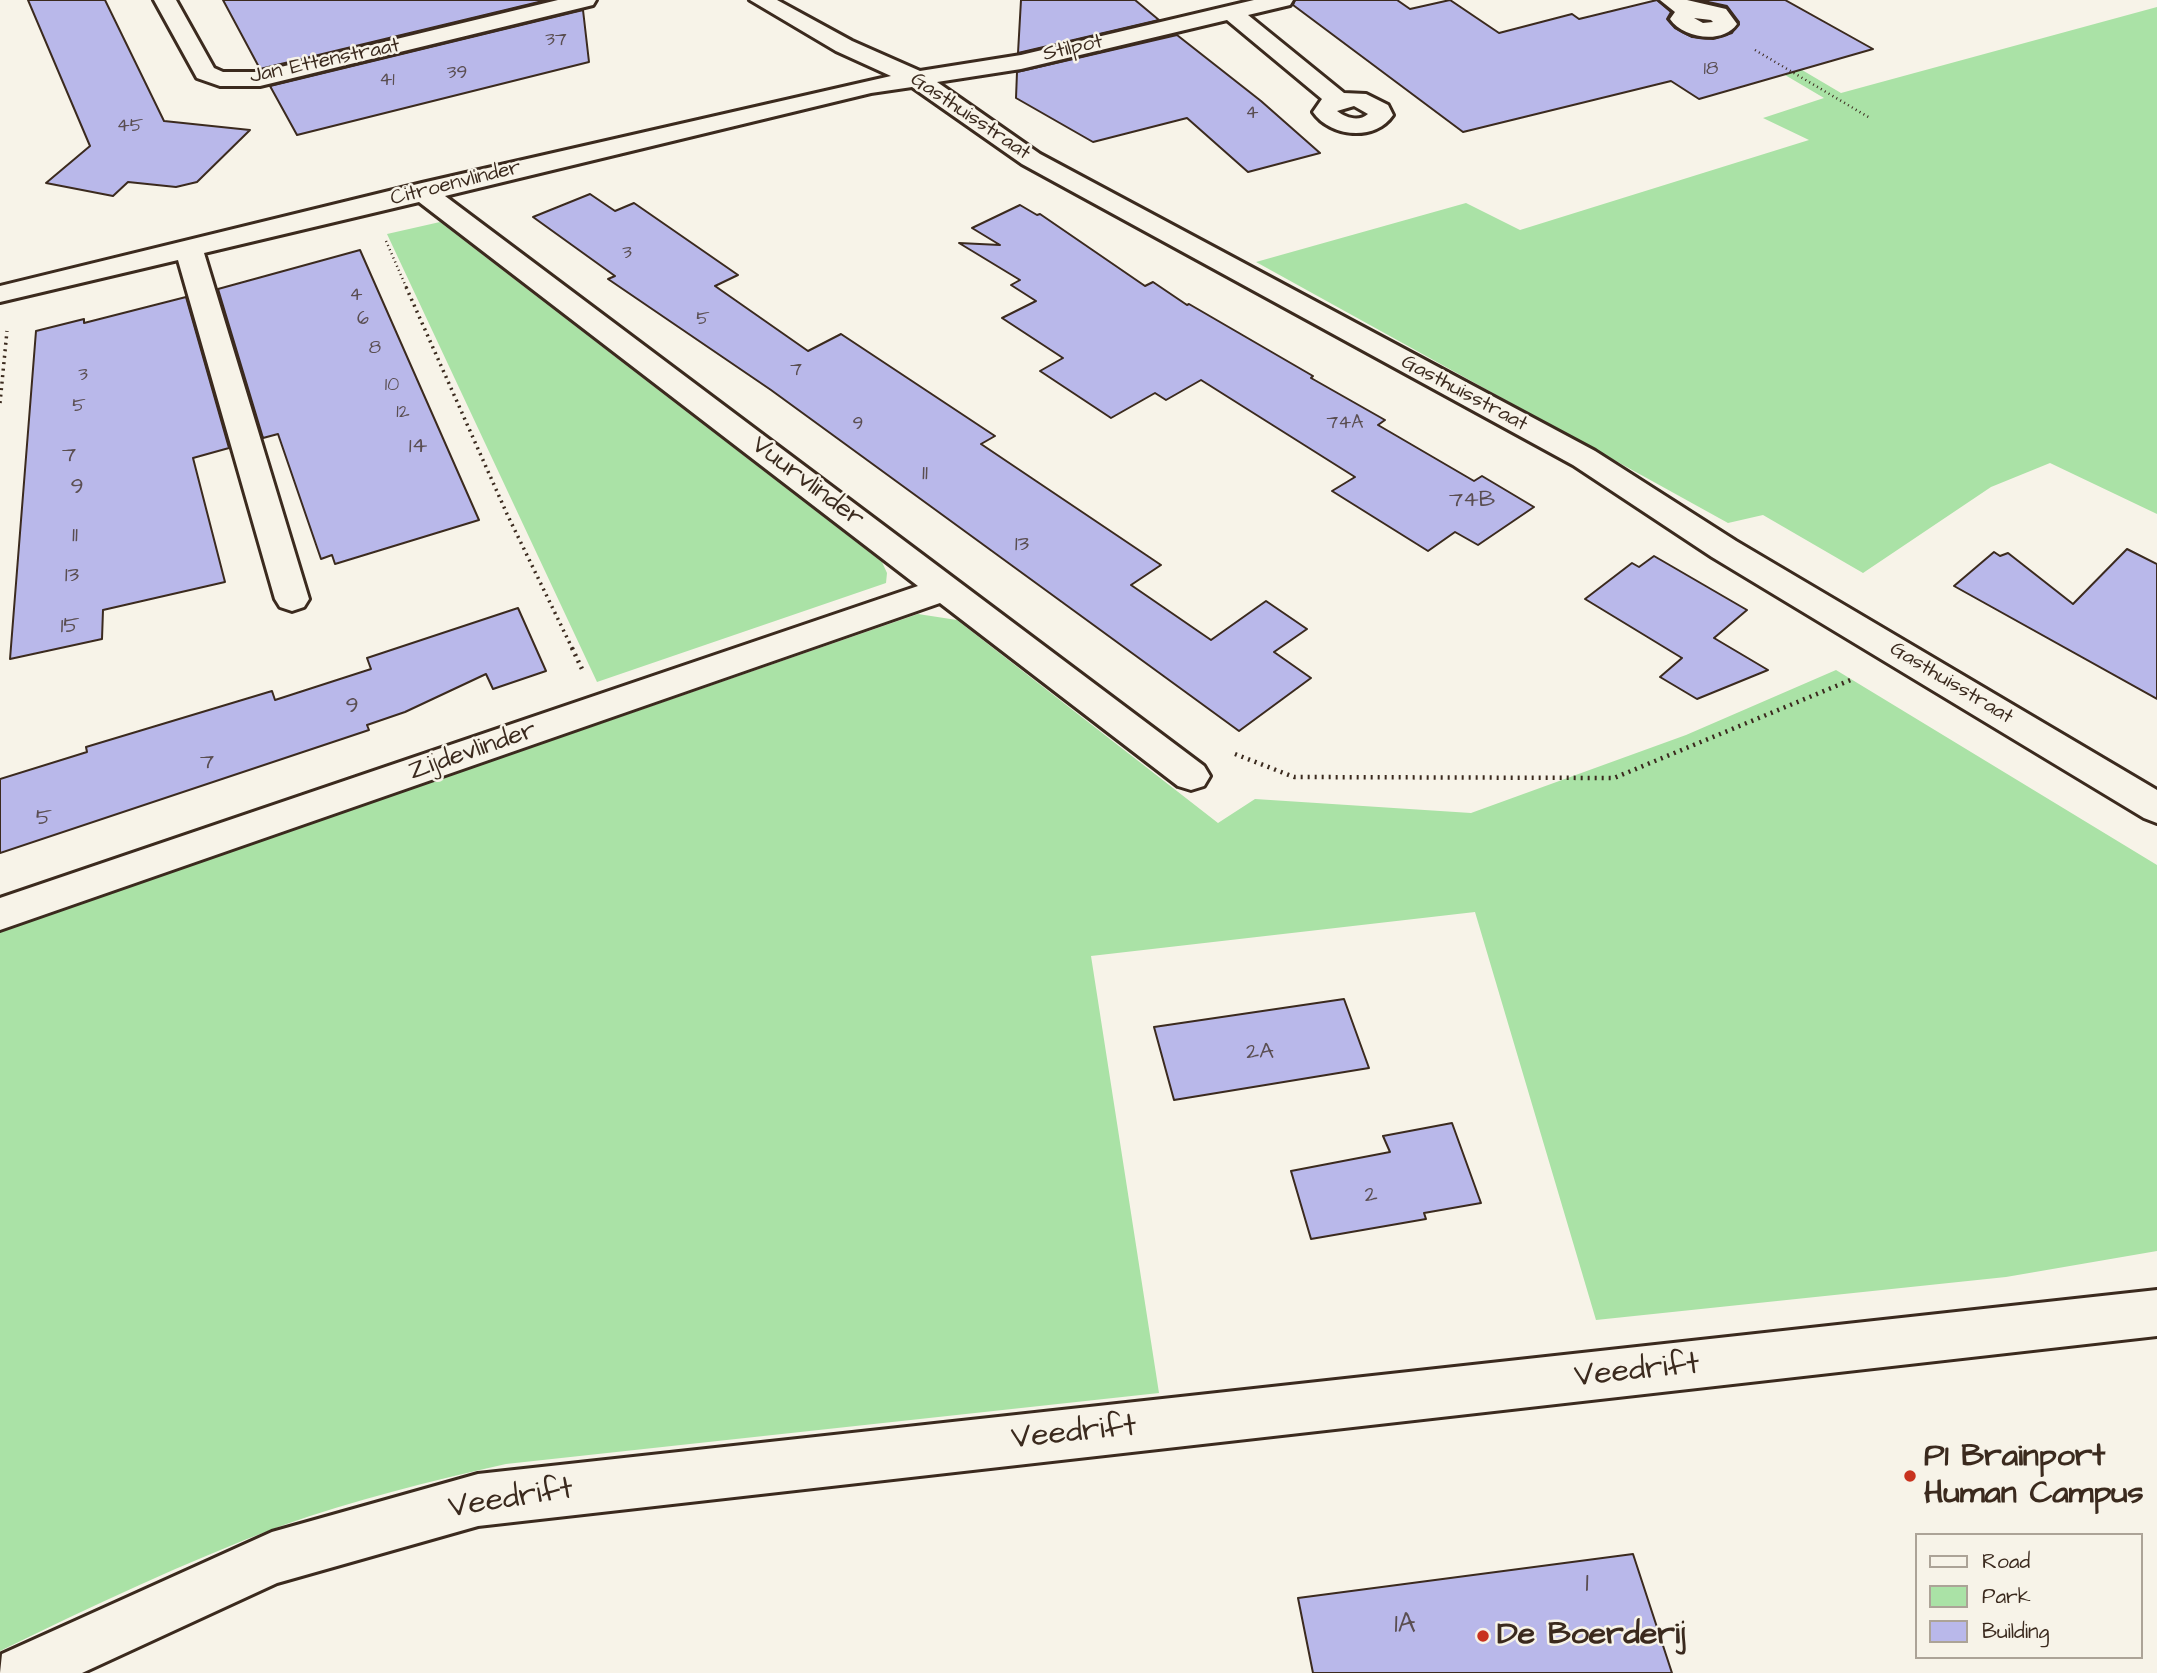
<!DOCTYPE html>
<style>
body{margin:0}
#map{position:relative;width:2157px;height:1673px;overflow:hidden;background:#f7f3e8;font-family:"Architects Daughter",sans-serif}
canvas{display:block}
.legend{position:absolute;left:1915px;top:1533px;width:228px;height:126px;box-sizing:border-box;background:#f7f3e8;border:2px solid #aca397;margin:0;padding:9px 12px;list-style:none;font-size:21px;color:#3b2a1e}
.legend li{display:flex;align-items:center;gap:14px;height:35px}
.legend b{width:35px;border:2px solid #aca397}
</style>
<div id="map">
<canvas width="2157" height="1673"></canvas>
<ul class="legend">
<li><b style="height:9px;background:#f7f3e8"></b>Road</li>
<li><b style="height:19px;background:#aae2a6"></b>Park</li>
<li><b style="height:19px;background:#b9b8ea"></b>Building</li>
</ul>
</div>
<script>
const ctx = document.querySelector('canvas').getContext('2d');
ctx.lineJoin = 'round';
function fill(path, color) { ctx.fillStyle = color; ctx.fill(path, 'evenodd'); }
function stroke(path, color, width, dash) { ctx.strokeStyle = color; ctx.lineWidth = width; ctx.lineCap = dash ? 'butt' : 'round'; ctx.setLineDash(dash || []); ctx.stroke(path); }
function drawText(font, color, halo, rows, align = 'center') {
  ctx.font = font + ' "Architects Daughter",sans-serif'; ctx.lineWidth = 5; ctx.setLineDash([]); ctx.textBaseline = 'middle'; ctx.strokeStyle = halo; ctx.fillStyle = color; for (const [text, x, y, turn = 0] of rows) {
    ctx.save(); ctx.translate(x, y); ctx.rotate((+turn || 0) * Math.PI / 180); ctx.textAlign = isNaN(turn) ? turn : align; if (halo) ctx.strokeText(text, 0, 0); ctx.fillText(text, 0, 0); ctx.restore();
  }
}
fill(new Path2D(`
 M 2157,7 L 2157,514 L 2050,463 L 1991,487 L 1863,573 L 1763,515 L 1728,523 L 1256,262 L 1466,203 L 1520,230 L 1809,140 L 1763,118 L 1824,98 L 1719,36 L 1736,31 L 1841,93 Z
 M 440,222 L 882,562 L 887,573 L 886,583 L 597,682 L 387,234 Z
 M 918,614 L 957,620 L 1218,823 L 1255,799 L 1471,813 L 1686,735 L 1836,670 L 2157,865 L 2157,1251 L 2006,1277 L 1596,1320 L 1475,912 L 1091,956 L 1159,1393 L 506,1464 C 430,1481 354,1500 281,1526 C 185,1562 92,1606 0,1651 L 0,931 Z`), '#aae2a6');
const building = new Path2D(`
 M 28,0 L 105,0 L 164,121 L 250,130 L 197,182 L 176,187 L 128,182 L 113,196 L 46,183 L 90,146 Z
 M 223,0 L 547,0 L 260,69 Z
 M 1021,0 L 1135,0 L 1159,20 L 1018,53 Z
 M 1295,0 L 1397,0 L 1410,9 L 1450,0 L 1499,33 L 1572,14 L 1579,19 L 1657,0 L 1671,12 L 1667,19 L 1675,28 L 1692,37 L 1713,39 L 1732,33 L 1739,22 L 1727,6 L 1699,0 L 1785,0 L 1873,49 L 1699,99 L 1671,81 L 1463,132 L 1293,5 Z
 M 583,10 L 589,62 L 297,135 L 270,86 Z
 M 1177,35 L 1261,101 L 1320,153 L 1248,172 L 1187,118 L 1093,142 L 1016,98 L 1017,72 Z
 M 590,194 L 615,211 L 634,203 L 738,275 L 715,286 L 808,351 L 841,334 L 995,436 L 981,444 L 1161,565 L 1131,585 L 1211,640 L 1266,601 L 1307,629 L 1274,652 L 1311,678 L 1239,731 L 771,390 L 608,279 L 615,276 L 533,217 Z
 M 1020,205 L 1037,215 L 1040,214 L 1145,286 L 1153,282 L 1187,305 L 1189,304 L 1313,376 L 1311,378 L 1385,420 L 1378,425 L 1474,481 L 1482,476 L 1534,507 L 1478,545 L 1455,532 L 1428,551 L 1332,491 L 1355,477 L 1201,380 L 1166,400 L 1155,393 L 1111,418 L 1040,371 L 1063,358 L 1002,318 L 1036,301 L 1011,285 L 1020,280 L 959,243 L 1000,245 L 972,228 Z
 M 360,250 L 479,520 L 335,564 L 332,555 L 321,559 L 278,434 L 263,438 L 218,289 Z
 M 186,297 L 229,448 L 193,458 L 225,582 L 103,610 L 102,639 L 10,659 L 36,331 L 84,319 L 84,323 Z
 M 2127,549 L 2157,564 L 2157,699 L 1954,586 L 1994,552 L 2000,556 L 2008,553 L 2073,604 Z
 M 1654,556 L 1747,610 L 1714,638 L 1768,670 L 1697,699 L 1660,677 L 1682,658 L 1585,599 L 1632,563 L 1639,567 Z
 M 518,608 L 546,671 L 493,689 L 486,674 L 405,712 L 367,725 L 369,730 L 0,853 L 0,779 L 87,752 L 86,747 L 272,691 L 275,700 L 371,669 L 367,658 Z
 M 1344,999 L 1369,1068 L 1174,1100 L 1154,1027 Z
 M 1452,1123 L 1481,1203 L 1424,1213 L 1426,1219 L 1311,1239 L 1291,1171 L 1390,1152 L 1383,1136 Z
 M 1633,1554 L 1672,1673 L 1313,1673 L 1298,1598 Z`);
fill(building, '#b9b8ea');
stroke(building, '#3b2a1e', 2);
const minor = new Path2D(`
 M 154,0 L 176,0 L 214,68 L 223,72 L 260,72 L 558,0 L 596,0 L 593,5 L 260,86 L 220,86 L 197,78 Z
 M 750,0 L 777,0 L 852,41 L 920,71 L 1021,55 L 1254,0 L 1293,0 L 1290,5 L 1248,15 L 1344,93 L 1366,94 L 1388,105 L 1393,115 C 1375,142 1330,137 1313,112 L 1322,99 L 1227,20 L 1021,69 L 937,82 L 1040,154 L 1595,451 L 1736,541 L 2157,790 L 2157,823 L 2144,818 L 1712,557 L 1573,465 L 1022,164 L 912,87 L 871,93 L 445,196 L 1204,766 L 1210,776 L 1204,786 L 1191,790 L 1178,786 L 940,603 L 0,930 L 0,898 L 918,586 L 419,202 L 204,253 L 309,599 L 304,607 L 292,611 L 280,607 L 275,599 L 178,260 L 0,302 L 0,286 L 422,183 L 891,76 L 836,51 ZM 1354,106 L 1368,114 C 1359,122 1346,118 1337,111 Z
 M 1660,0 L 1687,0 L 1726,9 L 1737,24 C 1722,45 1683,38 1670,19 L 1675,12 ZM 1694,18 L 1711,20 L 1713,22 L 1703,23 Z
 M 2157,1290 L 2157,1336 L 478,1526 L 277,1583 L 82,1673 L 0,1673 L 2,1654 L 272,1532 L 478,1474 Z`);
stroke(minor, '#3b2a1e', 6);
stroke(new Path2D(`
 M 1755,50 L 1870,118
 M 386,241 L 407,289`), '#3b2a1e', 2.5, [1, 3.5]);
stroke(new Path2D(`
 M 406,287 L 507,514 L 573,650
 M 0,403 L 7,331`), '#3b2a1e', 3.5, [2, 4.5]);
stroke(new Path2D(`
 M 572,648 L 582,669
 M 1235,754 L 1294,777 L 1614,778 L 1853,679`), '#3b2a1e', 4.5, [2, 5]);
fill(minor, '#f7f3e8');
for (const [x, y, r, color] of [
 [1910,1476,7,"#c8321e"],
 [1483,1636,7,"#c8321e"]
]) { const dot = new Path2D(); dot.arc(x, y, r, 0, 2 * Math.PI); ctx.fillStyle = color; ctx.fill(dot); stroke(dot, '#f7f3e8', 2.5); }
drawText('19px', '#5a4e51', null, [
 ["37",556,41],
 ["18",1711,70],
 ["39",457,74],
 ["41",387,81],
 ["4",1252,114],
 ["45",130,127],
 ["3",627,254],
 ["4",356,296],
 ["6",363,320],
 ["5",703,320],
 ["8",375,349],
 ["7",796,371],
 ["3",83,376],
 ["10",392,386],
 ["5",79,407],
 ["12",403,413],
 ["74A",1345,424],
 ["9",858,425]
]);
drawText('21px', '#3b2a1e', '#f7f3e8', [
 ["Stilpot",1073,49,-13],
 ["Jan Ettenstraat",325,62,-12],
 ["Gasthuisstraat",970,117,34],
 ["Citroenvlinder",456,184,-14],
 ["Gasthuisstraat",1464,394,28],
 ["Gasthuisstraat",1951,684,31]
]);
drawText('23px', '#5a4e51', null, [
 ["14",418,447],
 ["7",69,456],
 ["11",925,474],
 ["9",77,488],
 ["74B",1472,501],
 ["11",75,536],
 ["13",1022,545],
 ["13",72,576],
 ["15",70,627],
 ["9",352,707],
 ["7",207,763],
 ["5",44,819],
 ["2A",1260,1053],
 ["2",1371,1196]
]);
drawText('26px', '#3b2a1e', '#f7f3e8', [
 ["Vuurvlinder",807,483,37],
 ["Zijdevlinder",473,752,-19]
]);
drawText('28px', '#5a4e51', null, [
 ["1",1587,1585],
 ["1A",1405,1626]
]);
drawText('32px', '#3b2a1e', '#f7f3e8', [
 ["Veedrift",1637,1372,-6],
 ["Veedrift",1074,1434,-6],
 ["Veedrift",511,1500,-9]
]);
drawText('bold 32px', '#3b2a1e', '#f7f3e8', [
 ["P1 Brainport",1924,1458],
 ["Human Campus",1924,1495],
 ["De Boerderij",1497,1636]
], 'left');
</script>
